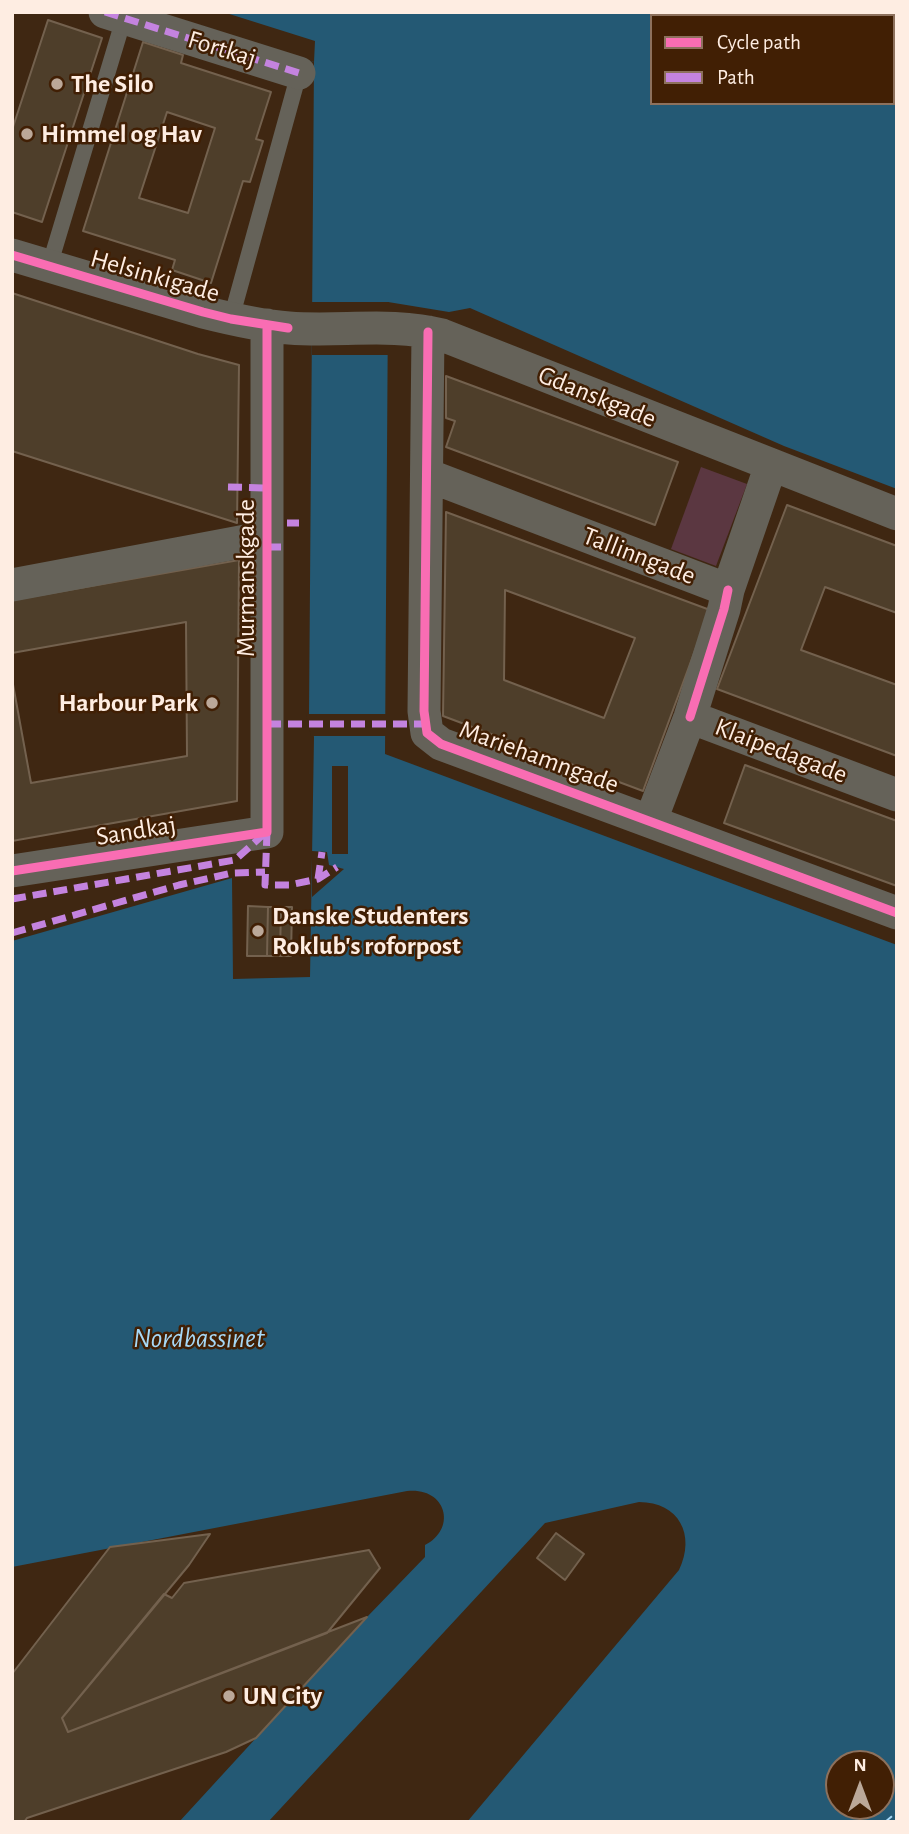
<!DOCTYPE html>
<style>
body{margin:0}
#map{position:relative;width:909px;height:1834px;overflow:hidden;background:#3f2712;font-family:"Alegreya Sans",sans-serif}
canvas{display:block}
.frame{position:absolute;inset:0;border:14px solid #feede2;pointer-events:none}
.legend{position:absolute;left:650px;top:14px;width:245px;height:91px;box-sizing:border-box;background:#411f04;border:2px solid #8d715d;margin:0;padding:9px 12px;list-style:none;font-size:21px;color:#feede2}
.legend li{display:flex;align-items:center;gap:14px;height:35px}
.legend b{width:35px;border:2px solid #8d715d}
.north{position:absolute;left:825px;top:1750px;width:70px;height:70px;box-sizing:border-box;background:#411f04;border:2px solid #8d715d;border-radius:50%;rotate:0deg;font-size:19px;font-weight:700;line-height:28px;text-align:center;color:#feede2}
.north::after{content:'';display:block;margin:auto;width:24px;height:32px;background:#bba899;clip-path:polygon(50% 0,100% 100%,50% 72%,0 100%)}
</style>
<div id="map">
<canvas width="909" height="1834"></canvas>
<div class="frame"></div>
<ul class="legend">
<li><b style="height:9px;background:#f96db3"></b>Cycle path</li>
<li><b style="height:9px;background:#c483df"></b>Path</li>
</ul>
<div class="north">N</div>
</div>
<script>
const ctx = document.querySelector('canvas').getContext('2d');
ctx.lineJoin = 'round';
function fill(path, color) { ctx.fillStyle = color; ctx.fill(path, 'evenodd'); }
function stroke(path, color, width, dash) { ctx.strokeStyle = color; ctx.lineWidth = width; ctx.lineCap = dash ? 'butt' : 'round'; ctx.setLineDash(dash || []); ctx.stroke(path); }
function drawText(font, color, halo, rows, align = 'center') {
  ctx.font = font + ' "Alegreya Sans",sans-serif'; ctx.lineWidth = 5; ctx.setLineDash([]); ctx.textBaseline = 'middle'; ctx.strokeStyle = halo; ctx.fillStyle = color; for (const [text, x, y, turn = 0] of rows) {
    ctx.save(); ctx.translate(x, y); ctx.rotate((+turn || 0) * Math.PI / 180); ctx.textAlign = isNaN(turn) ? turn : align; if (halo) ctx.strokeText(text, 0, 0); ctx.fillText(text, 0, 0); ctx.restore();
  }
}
fill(new Path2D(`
 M 701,467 L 747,484 L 716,566 L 671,549 Z`), '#5b3741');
fill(new Path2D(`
 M 163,12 L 897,12 L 897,489 L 784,446 L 470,308 L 449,312 L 388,302 L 385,754 L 897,945 L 897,1822 L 467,1822 L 679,1570 C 696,1535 679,1502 639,1502 L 545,1523 L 268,1822 L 179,1822 L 367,1617 L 425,1557 L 425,1545 C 457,1529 447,1487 407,1491 L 12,1567 L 12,941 L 232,878 L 233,979 L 310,977 L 314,737 L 309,715 L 314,62 ZM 652,16 L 893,16 L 893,103 L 652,103 ZM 839,1764 L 881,1764 L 881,1806 L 839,1806 Z`), '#245974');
fill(new Path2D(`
 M 159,12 L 223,12 L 315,41 L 314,62 Z
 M 312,302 L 389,302 L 389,355 L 312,355 Z
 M 306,714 L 388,714 L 388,736 L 311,736 Z
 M 332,766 L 348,766 L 348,854 L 332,854 Z
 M 312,851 L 327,852 L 329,865 L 344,869 L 312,897 Z`), '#3f2712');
stroke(new Path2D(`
 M 885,1822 L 897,1812`), '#a6d8f6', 2, [9, 7]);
const building = new Path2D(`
 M 48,20 L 102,38 L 42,222 L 12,212 L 12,130 Z
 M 143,42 L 183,55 L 181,63 L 271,92 L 256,139 L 263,141 L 250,182 L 243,181 L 211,283 L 172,270 L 175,260 L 83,231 ZM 167,112 L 215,128 L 188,213 L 139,198 Z
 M 12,293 L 198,354 L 239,365 L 237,523 L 12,451 Z
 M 446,376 L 678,462 L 655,525 L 446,447 L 455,421 L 446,418 Z
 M 787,505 L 897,546 L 897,613 L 825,587 L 801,650 L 897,685 L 897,756 L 717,689 Z
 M 446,512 L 710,610 L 643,791 L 443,716 ZM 505,590 L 635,638 L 604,718 L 504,680 Z
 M 239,560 L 237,801 L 12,841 L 12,679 L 31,783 L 187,756 L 186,622 L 12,653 L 12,600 Z
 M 745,765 L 897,821 L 897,886 L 724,823 Z
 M 248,906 L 268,907 L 267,956 L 247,956 Z
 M 268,907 L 281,907 L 280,956 L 267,956 Z
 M 281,907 L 292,907 L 291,956 L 280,956 Z
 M 556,1533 L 584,1554 L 565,1580 L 537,1558 Z
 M 210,1534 L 189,1565 L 62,1718 L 68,1732 L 367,1617 L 256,1738 L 226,1752 L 27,1818 L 24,1822 L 12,1822 L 12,1674 L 110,1547 Z
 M 369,1550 L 380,1568 L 327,1633 L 68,1732 L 62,1718 L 164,1594 L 172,1598 L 184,1583 Z`);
fill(building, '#4e3e2a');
stroke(building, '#73614e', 2);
stroke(new Path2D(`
 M 49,267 L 124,18
 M 231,319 L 299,73`), '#656259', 16);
stroke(new Path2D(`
 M 105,12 L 299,73
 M 12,255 L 203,312 C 231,319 260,326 289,328 C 340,332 392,322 442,335 L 897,514
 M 428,332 L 424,711 L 427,733 L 441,744 L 897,913
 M 427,475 L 728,590
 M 12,585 L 267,537
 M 690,717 L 897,795
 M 651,820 L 690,717 L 724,609 L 728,590 L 771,465
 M 12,871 L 267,832 L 267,325`), '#656259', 33);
stroke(new Path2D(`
 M 105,12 L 299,73
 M 228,487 L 266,488
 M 287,523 L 299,523
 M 267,547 L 287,547
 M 267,724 L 425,724
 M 267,832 L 265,885 L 289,885 L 318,879 L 337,867
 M 318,879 L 322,852
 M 12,899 L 235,860 L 264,834
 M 12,933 L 179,885 L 232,873 L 265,872`), '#c483df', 7, [14, 7]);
stroke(new Path2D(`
 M 12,255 L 203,312 L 231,319 L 288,328
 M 428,332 L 424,711 L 427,733 L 441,744 L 897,913
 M 690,717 L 724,609 L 728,590
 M 12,871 L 267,832 L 267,325`), '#f96db3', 9);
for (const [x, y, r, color] of [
 [57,84,7,"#bba899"],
 [27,134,7,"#bba899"],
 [212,703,7,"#bba899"],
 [258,931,7,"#bba899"],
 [229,1696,7,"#bba899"]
]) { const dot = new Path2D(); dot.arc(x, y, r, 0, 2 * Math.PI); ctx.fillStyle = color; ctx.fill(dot); stroke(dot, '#411f04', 2.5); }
drawText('26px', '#feede2', '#411f04', [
 ["Fortkaj",222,49,17],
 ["Helsinkigade",155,276,16],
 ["Gdanskgade",597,397,22],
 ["Tallinngade",639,556,21],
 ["Murmanskgade",246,578,-90],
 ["Klaipedagade",781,751,21],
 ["Mariehamngade",539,757,20],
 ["Sandkaj",136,831,-9]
]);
drawText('bold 26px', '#feede2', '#411f04', [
 ["The Silo",71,84],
 ["Himmel og Hav",41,134],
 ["Harbour Park",198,703,"right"],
 ["Danske Studenters",272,916],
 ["Roklub's roforpost",272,946],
 ["UN City",243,1696]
], 'left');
drawText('italic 28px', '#a6d8f6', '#411f04', [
 ["Nordbassinet",199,1339]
]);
</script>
